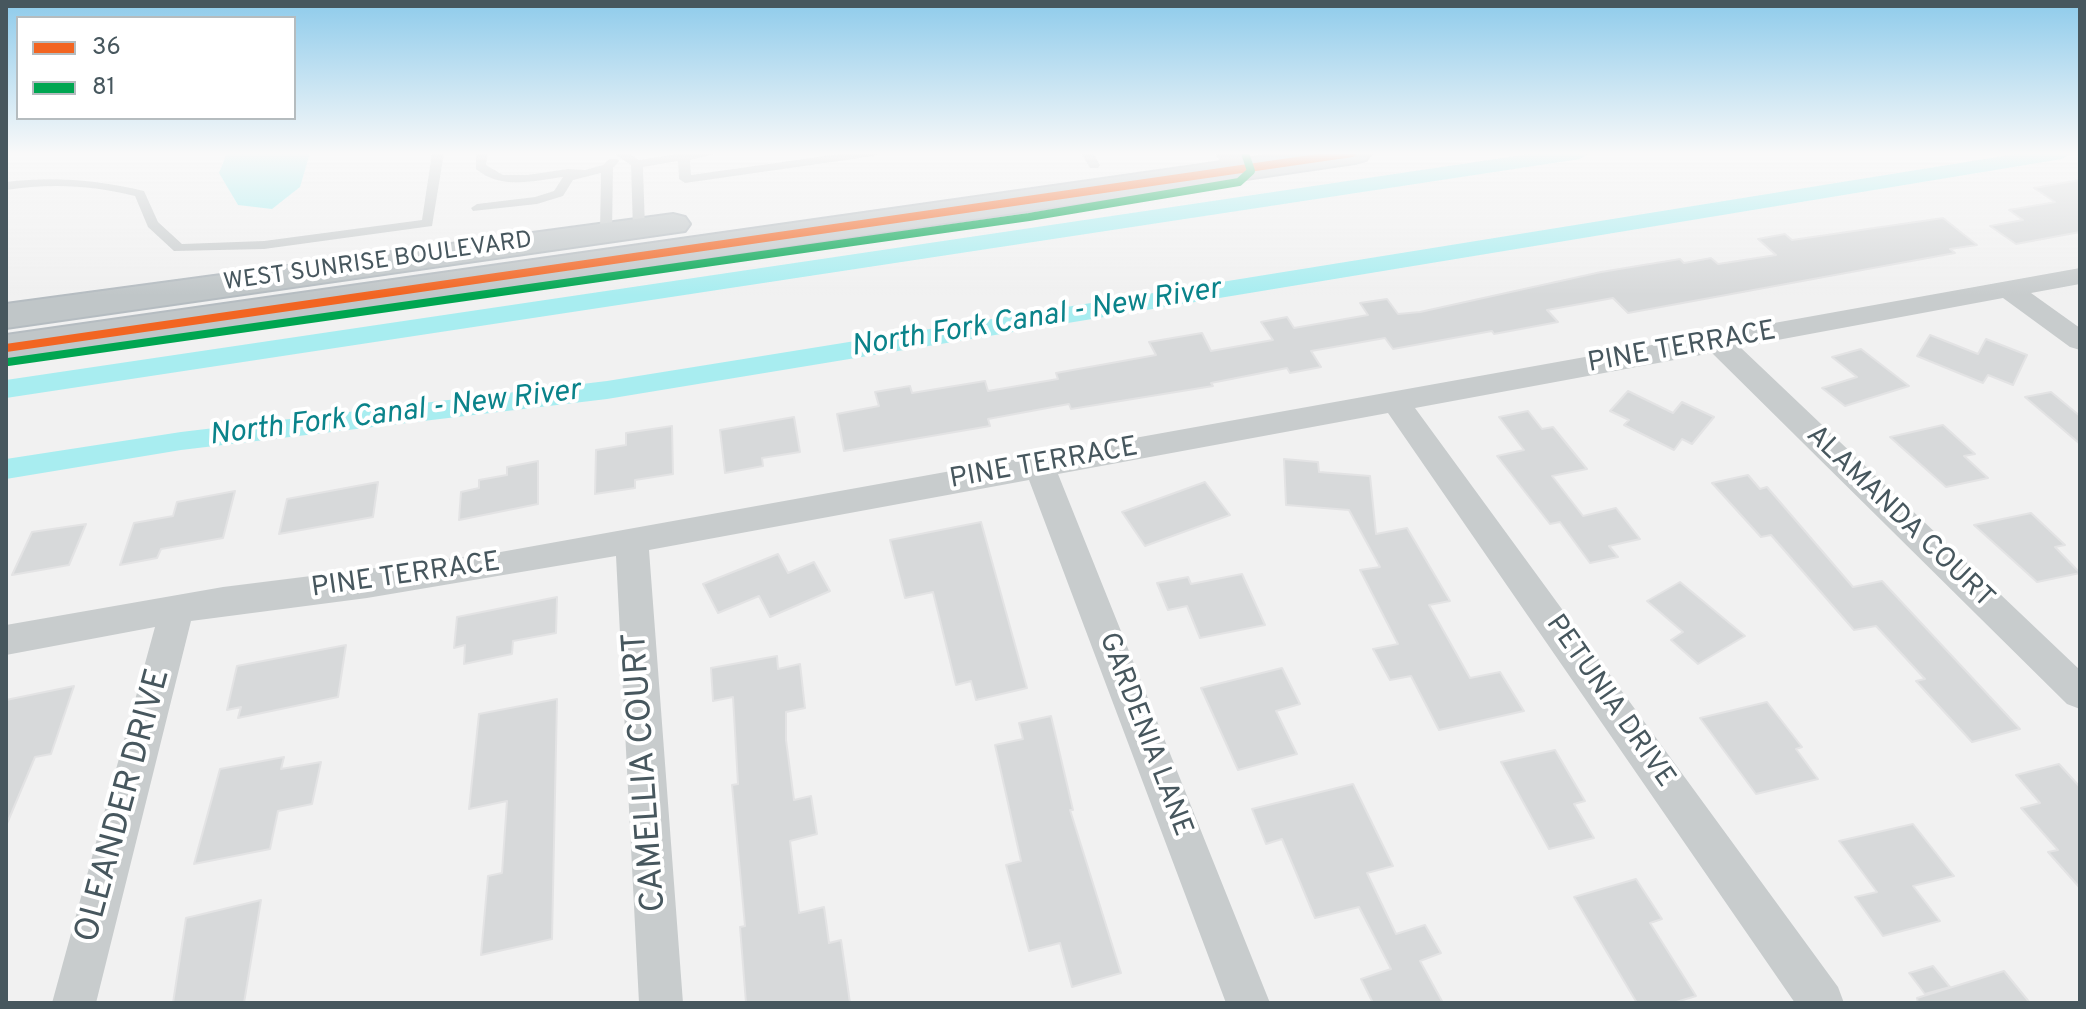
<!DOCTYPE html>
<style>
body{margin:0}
#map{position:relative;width:2086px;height:1009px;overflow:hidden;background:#f1f1f1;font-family:Overpass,sans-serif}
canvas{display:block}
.frame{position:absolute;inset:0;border:8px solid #47575e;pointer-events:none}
.legend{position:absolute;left:16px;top:16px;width:280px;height:104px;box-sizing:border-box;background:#fff;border:2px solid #b5bcbf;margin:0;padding:10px 14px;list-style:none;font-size:24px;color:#47575e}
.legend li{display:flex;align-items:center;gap:16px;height:40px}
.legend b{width:40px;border:2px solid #b5bcbf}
</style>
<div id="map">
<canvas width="2086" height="1009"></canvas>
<div class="frame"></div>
<ul class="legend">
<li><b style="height:10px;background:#f26522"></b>36</li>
<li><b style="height:10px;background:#00a651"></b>81</li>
</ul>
</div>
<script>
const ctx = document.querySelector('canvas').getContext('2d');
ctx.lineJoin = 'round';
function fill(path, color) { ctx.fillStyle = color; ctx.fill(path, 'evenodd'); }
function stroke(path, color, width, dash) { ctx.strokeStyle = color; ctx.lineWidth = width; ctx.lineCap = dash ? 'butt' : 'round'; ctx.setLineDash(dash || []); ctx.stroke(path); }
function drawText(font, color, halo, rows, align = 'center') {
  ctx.font = font + ' Overpass,sans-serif'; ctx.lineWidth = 8; ctx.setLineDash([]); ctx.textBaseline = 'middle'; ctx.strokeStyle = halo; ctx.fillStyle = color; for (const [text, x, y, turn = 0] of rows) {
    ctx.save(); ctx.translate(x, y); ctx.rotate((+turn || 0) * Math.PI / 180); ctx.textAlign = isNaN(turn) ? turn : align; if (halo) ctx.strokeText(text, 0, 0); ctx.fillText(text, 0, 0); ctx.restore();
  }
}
fill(new Path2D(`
 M 227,153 L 310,153 L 300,187 L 272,209 L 238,205 L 219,173 Z`), '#a8edf0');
fill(new Path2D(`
 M 1536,153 L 1590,153 L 1580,159 L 6,398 L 6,380 Z
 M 2022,153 L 2072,153 L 2062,159 L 607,399 L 181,450 L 6,479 L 6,459 L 181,432 L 607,381 Z`), '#a8edf0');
const building = new Path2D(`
 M 2080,180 L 2080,232 L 2016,244 L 1990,226 L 2023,220 L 2009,210 L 2055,202 L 2034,188 Z
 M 1943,218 L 1977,245 L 1950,249 L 1955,253 L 1628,313 L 1613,298 L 1547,310 L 1558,322 L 1494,334 L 1492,331 L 1393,349 L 1385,338 L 1311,351 L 1321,367 L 1290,373 L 1287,368 L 1211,383 L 1213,386 L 1071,409 L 1069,404 L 988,419 L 990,426 L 844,451 L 837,414 L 879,406 L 875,392 L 910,386 L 912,393 L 985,381 L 988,391 L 1058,379 L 1056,373 L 1156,355 L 1149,342 L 1202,333 L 1211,351 L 1273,340 L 1261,322 L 1287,317 L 1294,328 L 1368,315 L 1360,303 L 1387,299 L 1398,314 L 1420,312 L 1601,272 L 1680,259 L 1684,263 L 1711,258 L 1718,264 L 1776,255 L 1758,239 L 1785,234 L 1792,240 Z
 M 1930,335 L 1978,354 L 1986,339 L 2027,355 L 2013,385 L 1988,375 L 1983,383 L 1917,356 Z
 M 1861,349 L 1909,386 L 1845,406 L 1822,388 L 1857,377 L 1832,357 Z
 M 1628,391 L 1673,413 L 1682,402 L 1714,417 L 1692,444 L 1682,439 L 1674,450 L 1624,425 L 1629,420 L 1610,411 Z
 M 2051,392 L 2080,416 L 2080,444 L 2025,397 Z
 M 1528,411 L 1542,429 L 1553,427 L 1587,469 L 1552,476 L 1583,516 L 1616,508 L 1640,539 L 1609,546 L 1618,557 L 1590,563 L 1560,522 L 1550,524 L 1497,456 L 1524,450 L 1499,417 Z
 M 794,417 L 800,452 L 762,458 L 763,466 L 725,473 L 720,430 Z
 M 1943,425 L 1975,454 L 1964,456 L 1988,478 L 1946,487 L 1890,437 Z
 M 672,426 L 673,474 L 635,480 L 635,488 L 595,494 L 596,450 L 626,445 L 626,433 Z
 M 1284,459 L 1318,462 L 1319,472 L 1370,476 L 1376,534 L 1407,528 L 1450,601 L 1429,605 L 1470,678 L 1500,672 L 1524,711 L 1439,730 L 1411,676 L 1390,680 L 1373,649 L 1398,644 L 1360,570 L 1380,567 L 1349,510 L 1286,505 Z
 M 538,461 L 538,504 L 459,520 L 461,492 L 479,488 L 479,480 L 507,475 L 507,467 Z
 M 1748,475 L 1760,489 L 1767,487 L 1853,587 L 1882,581 L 2020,729 L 1972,742 L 1916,681 L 1925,679 L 1876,626 L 1854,630 L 1771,535 L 1761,537 L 1712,483 Z
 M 378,482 L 373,517 L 279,534 L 287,499 Z
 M 1205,482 L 1230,515 L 1145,546 L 1122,512 Z
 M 235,491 L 223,538 L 161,549 L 157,558 L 120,565 L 134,523 L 173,516 L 177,502 Z
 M 2031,513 L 2065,545 L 2055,547 L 2080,573 L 2037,582 L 1974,525 Z
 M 981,522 L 1027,688 L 976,700 L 971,681 L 956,685 L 933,592 L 905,598 L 890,540 Z
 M 86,524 L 69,565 L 12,575 L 32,532 Z
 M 778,554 L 788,573 L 814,562 L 830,591 L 770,617 L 759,596 L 718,613 L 703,584 Z
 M 1242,574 L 1265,625 L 1200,638 L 1187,606 L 1168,610 L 1157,583 L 1188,577 L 1191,584 Z
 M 1680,582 L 1745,636 L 1698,664 L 1671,640 L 1683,632 L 1647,601 Z
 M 557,597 L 556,633 L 513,641 L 512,654 L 464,664 L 465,645 L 454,648 L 457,617 Z
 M 346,645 L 338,697 L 238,718 L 241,707 L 227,710 L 237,666 Z
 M 777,656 L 778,669 L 800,664 L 805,708 L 786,712 L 786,740 L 794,800 L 811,796 L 817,834 L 790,841 L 799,913 L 824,907 L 829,943 L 841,940 L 850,1003 L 746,1003 L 740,927 L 745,926 L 732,785 L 738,784 L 733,697 L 713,701 L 711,668 Z
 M 1282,668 L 1300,704 L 1276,711 L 1297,754 L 1238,770 L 1201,688 Z
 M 74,686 L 51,754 L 35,757 L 6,826 L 6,700 Z
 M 557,699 L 552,939 L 481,955 L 488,876 L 502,873 L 507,801 L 469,809 L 479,714 Z
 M 1767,702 L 1802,747 L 1796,749 L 1818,779 L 1756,794 L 1700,718 Z
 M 1051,716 L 1073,810 L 1070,810 L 1121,973 L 1072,987 L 1060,943 L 1029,951 L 1006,865 L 1021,861 L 995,745 L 1023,739 L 1019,723 Z
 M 1555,750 L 1585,801 L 1574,804 L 1594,838 L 1549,849 L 1501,762 Z
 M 284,757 L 281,769 L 321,762 L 312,804 L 278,811 L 270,849 L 194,864 L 220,769 Z
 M 2059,764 L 2080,787 L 2080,888 L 2048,852 L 2058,850 L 2021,808 L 2040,803 L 2016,775 Z
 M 1353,784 L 1393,866 L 1367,873 L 1396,934 L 1425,925 L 1441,953 L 1420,961 L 1443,1003 L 1373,1003 L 1361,979 L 1391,969 L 1359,907 L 1315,918 L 1282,839 L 1266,844 L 1252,809 Z
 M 1913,824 L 1954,876 L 1913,886 L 1940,921 L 1883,936 L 1855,897 L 1877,892 L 1839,841 Z
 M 1636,879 L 1662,919 L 1650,923 L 1696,996 L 1673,1003 L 1637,1003 L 1574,897 Z
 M 261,900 L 244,1003 L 173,1003 L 186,918 Z
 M 1933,966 L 1950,987 L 1925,994 L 1909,973 Z
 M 2004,971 L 2030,1003 L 1918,1003 L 1917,998 Z`);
fill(building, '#d7d9da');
stroke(building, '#e3e3e4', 2);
const trunk = new Path2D(`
 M 1285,153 L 1371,153 L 1366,160 L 1355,163 L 6,361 L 6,335 Z
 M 673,214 L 685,217 L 690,224 L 685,231 L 6,328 L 6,304 Z`);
stroke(trunk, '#b5bcc1', 4);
fill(new Path2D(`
 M 432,153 L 444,153 L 432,226 L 264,249 L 174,251 L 148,227 L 135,196 C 92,185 50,183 6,190 L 6,182 C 53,176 98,180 144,191 L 158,222 L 182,244 L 264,241 L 422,220 Z
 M 476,153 L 488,153 L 486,165 L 503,175 L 527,175 L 568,169 L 585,170 L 603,165 L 609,159 L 617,159 L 619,161 L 613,168 L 612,232 L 606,236 L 600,232 L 601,173 L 573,180 L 563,196 L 537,204 L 473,211 L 471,208 L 477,204 L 535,197 L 554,191 L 563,177 C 532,181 501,190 476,169 Z
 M 613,153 L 628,153 L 639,160 L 684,153 L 718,153 L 690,160 L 691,175 L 846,153 L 880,153 L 874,156 L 685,183 L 679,179 L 678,161 L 643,167 L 645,229 L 639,233 L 633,229 L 631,165 Z
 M 1081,153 L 1093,153 L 1100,165 L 1098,168 L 1090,168 Z`), '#c8cccd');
fill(new Path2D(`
 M 2080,268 L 2080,284 L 2031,293 L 2080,328 L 2080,350 L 2070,347 L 2003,298 L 1740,347 L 2080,670 L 2080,709 L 2067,704 L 1712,353 L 1415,408 L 1838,987 L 1844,1003 L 1795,1003 L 1388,413 L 1058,474 L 1270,1003 L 1226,1003 L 1029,480 L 649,550 L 683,1003 L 639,1003 L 616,556 L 367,598 L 191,621 L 96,1003 L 52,1003 L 155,627 L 6,655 L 6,625 L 223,587 L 495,553 Z`), '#c8cccd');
fill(new Path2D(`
 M 1215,153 L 1244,153 L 1252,168 L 1247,174 L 1227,174 Z`), '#c8cccd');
fill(trunk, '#c0c6c8');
stroke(new Path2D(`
 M 6,348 L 1352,153`), '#f26522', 8);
stroke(new Path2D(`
 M 8,362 L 1029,217 L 1239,182 L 1251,171 L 1245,153`), '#00a651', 8);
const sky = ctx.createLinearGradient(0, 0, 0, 295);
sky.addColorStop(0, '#8ecbeb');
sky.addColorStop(0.52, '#f9f9f9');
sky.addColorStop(1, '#f9f9f900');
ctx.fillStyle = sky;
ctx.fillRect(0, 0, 2086, 295);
drawText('24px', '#47575e', '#fff', [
 ["WEST SUNRISE BOULEVARD",378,263,-8]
]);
drawText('28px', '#47575e', '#fff', [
 ["PINE TERRACE",1682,349,-10],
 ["PINE TERRACE",1044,465,-10],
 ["ALAMANDA COURT",1899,518,44],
 ["PINE TERRACE",406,577,-8],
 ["PETUNIA DRIVE",1609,702,55],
 ["GARDENIA LANE",1144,735,69]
]);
drawText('italic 30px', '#0a838a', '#fff', [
 ["North Fork Canal - New River",1036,320,-9],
 ["North Fork Canal - New River",395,415,-7]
]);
drawText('34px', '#47575e', '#fff', [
 ["CAMELLIA COURT",647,772,-94],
 ["OLEANDER DRIVE",125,806,-75]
]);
</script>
